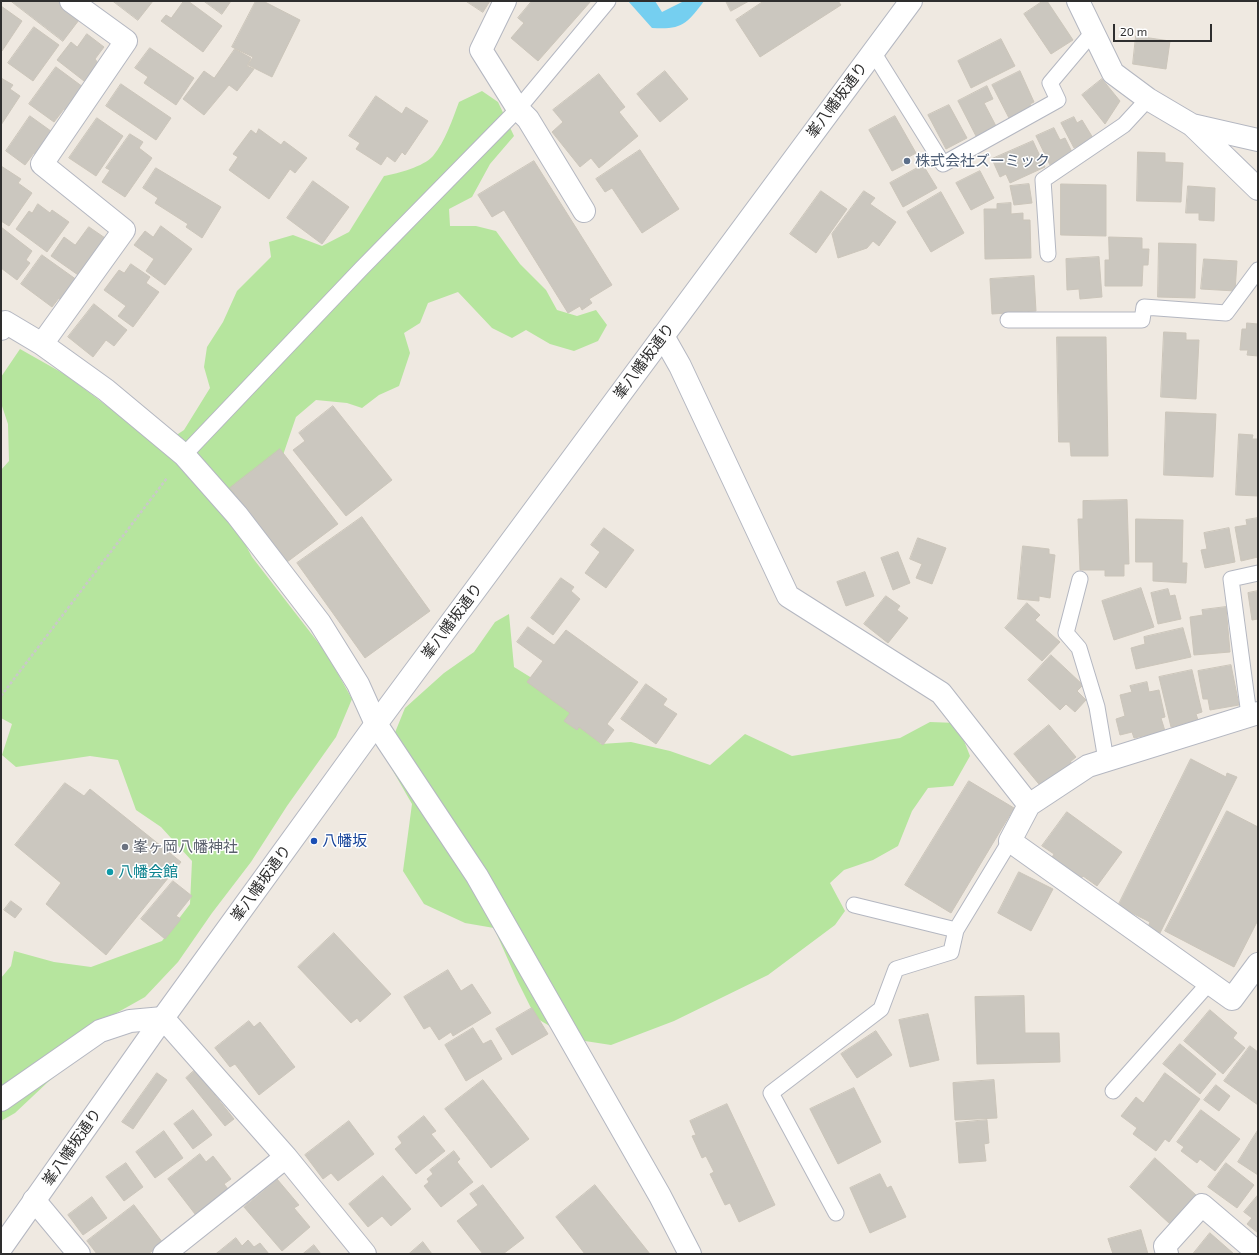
<!DOCTYPE html>
<meta charset="utf-8">
<style>
body{margin:0}
#map{position:relative;width:1259px;height:1255px;overflow:hidden;background:#efe9e1;font-family:"Exo 2",sans-serif}
canvas{display:block}
.frame{position:absolute;inset:0;border:2px solid #2e2e2e;pointer-events:none}
.scale{position:absolute;left:1113px;top:24px;width:99px;height:18px;box-sizing:border-box;border:2px solid #2e2e2e;border-top:0;padding-left:5px;font-size:12px;line-height:14px;white-space:nowrap;color:#2e2e2e;-webkit-text-stroke:3px #fff;paint-order:stroke}
</style>
<div id="map">
<canvas width="1259" height="1255"></canvas>
<div class="frame"></div>
<div class="scale">20 m</div>
</div>
<script>
const ctx = document.querySelector('canvas').getContext('2d');
ctx.lineJoin = 'round';
function fill(path, color) { ctx.fillStyle = color; ctx.fill(path, 'evenodd'); }
function stroke(path, color, width, dash) { ctx.strokeStyle = color; ctx.lineWidth = width; ctx.lineCap = dash ? 'butt' : 'round'; ctx.setLineDash(dash || []); ctx.stroke(path); }
function drawText(font, color, halo, rows, align = 'center') {
  ctx.font = font + ' "Exo 2","Noto Sans JP",sans-serif'; ctx.lineWidth = 3; ctx.setLineDash([]); ctx.textBaseline = 'middle'; ctx.strokeStyle = halo; ctx.fillStyle = color; for (const [text, x, y, turn = 0] of rows) {
    ctx.save(); ctx.translate(x, y); ctx.rotate((+turn || 0) * Math.PI / 180); ctx.textAlign = isNaN(turn) ? turn : align; if (halo) ctx.strokeText(text, 0, 0); ctx.fillText(text, 0, 0); ctx.restore();
  }
}
fill(new Path2D(`
 M 482,91 L 498,102 L 514,136 L 490,164 L 472,197 L 449,209 L 450,226 L 476,226 L 496,231 L 520,264 L 546,290 L 557,310 L 577,316 L 596,310 L 607,325 L 598,341 L 574,351 L 550,344 L 526,330 L 512,338 L 492,328 L 458,292 L 428,303 L 420,323 L 404,333 L 410,353 L 399,386 L 379,395 L 362,408 L 347,403 L 316,400 L 296,417 L 282,458 L 235,493 L 235,525 L 252,557 L 327,654 L 352,699 L 336,737 L 287,806 L 251,862 L 212,913 L 178,962 L 145,997 L 113,1015 L 88,1050 L 49,1081 L 15,1113 L 1,1121 L 1,978 L 11,966 L 14,951 L 54,962 L 91,967 L 162,941 L 190,904 L 192,861 L 161,827 L 136,810 L 118,760 L 90,756 L 16,767 L 2,755 L 12,724 L 1,718 L 1,470 L 9,461 L 8,424 L 1,403 L 1,377 L 20,349 L 66,375 L 160,446 L 184,430 L 210,388 L 204,367 L 207,347 L 223,322 L 237,291 L 271,257 L 269,242 L 293,235 L 322,246 L 349,232 L 384,176 C 399,173 423,167 433,156 C 445,142 453,118 459,102 Z
 M 509,614 L 514,667 L 556,693 L 601,744 L 631,742 L 670,751 L 710,765 L 745,734 L 792,756 L 900,738 L 930,722 L 957,723 L 970,756 L 953,786 L 928,788 L 912,811 L 898,846 L 873,860 L 844,870 L 830,883 L 845,911 L 835,925 L 768,975 L 674,1021 L 611,1045 L 572,1039 L 536,1018 L 517,980 L 494,928 L 465,923 L 424,904 L 403,871 L 412,804 L 385,757 L 405,708 L 444,673 L 474,652 L 495,622 Z`), '#b6e59e');
fill(new Path2D(`
 M 628,1 L 655,1 L 662,12 L 684,1 L 704,1 C 687,24 682,30 652,28 Z`), '#75cff0');
const building = new Path2D(`
 M 11,1 L 62,1 L 82,16 L 63,41 Z
 M 113,1 L 153,1 L 138,20 Z
 M 184,1 L 188,1 L 222,26 L 203,52 L 161,21 L 166,15 L 171,18 Z
 M 204,1 L 231,1 L 222,14 Z
 M 256,1 L 263,1 L 300,20 L 272,77 L 248,65 L 253,57 L 232,47 Z
 M 466,1 L 490,1 L 483,12 Z
 M 532,1 L 591,1 L 538,61 L 511,38 L 524,23 L 518,18 Z
 M 726,1 L 749,1 L 731,11 Z
 M 764,1 L 838,1 L 841,5 L 760,57 L 736,20 Z
 M 1043,1 L 1047,1 L 1073,40 L 1051,54 L 1024,14 Z
 M 1,6 L 22,21 L 2,51 L 1,51 Z
 M 34,27 L 59,45 L 33,81 L 8,63 Z
 M 87,34 L 104,47 L 95,59 L 98,63 L 84,81 L 57,60 L 71,42 L 77,47 Z
 M 1136,36 L 1170,41 L 1166,69 L 1133,64 Z
 M 1001,39 L 1015,66 L 971,88 L 958,61 Z
 M 150,48 L 194,78 L 176,105 L 144,83 L 148,77 L 135,68 Z
 M 235,49 L 251,58 L 247,66 L 254,69 L 237,91 L 229,85 L 204,115 L 183,99 L 204,71 L 214,78 Z
 M 56,67 L 87,90 L 70,113 L 64,109 L 54,122 L 29,104 Z
 M 665,71 L 688,99 L 660,122 L 637,94 Z
 M 1020,71 L 1034,102 L 1030,104 L 1032,109 L 1010,120 L 992,85 Z
 M 599,74 L 625,107 L 619,112 L 638,136 L 599,168 L 591,158 L 580,167 L 552,132 L 563,122 L 553,110 Z
 M 1,78 L 13,85 L 10,89 L 20,96 L 1,125 Z
 M 1102,79 L 1120,101 L 1105,124 L 1082,95 Z
 M 121,84 L 171,118 L 156,140 L 106,106 Z
 M 987,86 L 993,99 L 984,103 L 997,128 L 977,138 L 958,101 Z
 M 376,96 L 402,114 L 406,107 L 428,121 L 405,155 L 402,152 L 395,162 L 387,156 L 381,165 L 356,149 L 360,143 L 349,136 Z
 M 949,105 L 967,138 L 946,149 L 928,115 Z
 M 30,116 L 55,134 L 39,156 L 34,153 L 25,165 L 6,151 Z
 M 895,116 L 916,153 L 903,160 L 906,164 L 892,171 L 869,130 Z
 M 1074,117 L 1077,123 L 1082,120 L 1093,138 L 1074,148 L 1061,123 Z
 M 97,118 L 123,136 L 96,176 L 69,158 Z
 M 1054,128 L 1060,140 L 1065,138 L 1073,154 L 1050,165 L 1036,136 Z
 M 259,129 L 281,145 L 284,141 L 307,158 L 295,173 L 290,169 L 269,199 L 229,170 L 238,157 L 233,154 L 251,130 L 256,134 Z
 M 130,134 L 143,142 L 139,148 L 152,158 L 125,197 L 102,182 L 110,170 L 106,168 Z
 M 1033,141 L 1045,167 L 1010,183 L 1006,174 L 1000,177 L 992,159 Z
 M 640,150 L 679,209 L 642,233 L 612,188 L 605,192 L 596,179 Z
 M 1138,152 L 1165,153 L 1165,162 L 1183,163 L 1181,202 L 1137,201 Z
 M 534,161 L 612,285 L 589,299 L 592,303 L 582,310 L 580,306 L 568,313 L 504,210 L 492,217 L 478,195 Z
 M 923,165 L 937,188 L 903,207 L 890,183 Z
 M 1,166 L 21,179 L 18,183 L 32,193 L 9,226 L 1,221 Z
 M 156,168 L 221,207 L 202,238 L 186,227 L 188,224 L 155,203 L 158,198 L 143,188 Z
 M 980,171 L 994,198 L 971,210 L 956,183 Z
 M 313,181 L 349,207 L 322,244 L 287,218 Z
 M 1029,184 L 1032,203 L 1014,205 L 1010,186 Z
 M 1061,184 L 1106,185 L 1106,236 L 1061,235 Z
 M 1188,186 L 1215,188 L 1214,221 L 1199,220 L 1199,213 L 1186,213 Z
 M 821,191 L 847,209 L 816,253 L 790,234 Z
 M 864,191 L 875,198 L 870,204 L 896,222 L 879,246 L 873,241 L 867,248 L 838,258 L 832,234 Z
 M 941,192 L 964,233 L 931,252 L 907,212 Z
 M 1011,203 L 1011,214 L 1023,213 L 1023,220 L 1030,220 L 1031,258 L 985,259 L 984,209 L 997,209 L 997,204 Z
 M 38,204 L 50,213 L 52,210 L 69,222 L 47,252 L 16,229 L 29,211 L 32,213 Z
 M 161,226 L 192,249 L 165,285 L 146,271 L 154,259 L 134,245 L 145,231 L 153,237 Z
 M 1,227 L 32,251 L 26,260 L 30,263 L 17,280 L 1,268 Z
 M 89,227 L 108,240 L 81,277 L 51,256 L 64,237 L 75,245 Z
 M 1109,237 L 1142,238 L 1142,249 L 1149,249 L 1148,265 L 1143,265 L 1142,286 L 1105,286 L 1105,260 L 1109,260 Z
 M 1159,243 L 1196,244 L 1195,298 L 1158,297 Z
 M 42,255 L 77,280 L 63,301 L 59,298 L 52,307 L 21,284 Z
 M 1099,257 L 1102,297 L 1080,299 L 1079,289 L 1067,290 L 1066,259 Z
 M 1204,259 L 1237,261 L 1235,291 L 1201,289 Z
 M 131,264 L 150,277 L 146,283 L 159,292 L 133,327 L 118,316 L 126,306 L 104,290 L 119,270 L 124,273 Z
 M 1034,276 L 1036,311 L 992,314 L 990,279 Z
 M 94,304 L 127,330 L 114,346 L 106,340 L 93,357 L 68,337 Z
 M 1247,323 L 1258,324 L 1258,356 L 1247,355 L 1248,350 L 1240,350 L 1242,329 L 1246,329 Z
 M 1164,332 L 1186,333 L 1186,340 L 1199,340 L 1196,399 L 1161,397 Z
 M 1057,337 L 1106,337 L 1108,456 L 1071,456 L 1070,442 L 1059,442 Z
 M 333,406 L 392,480 L 346,516 L 293,450 L 305,441 L 299,433 Z
 M 1166,412 L 1216,414 L 1213,477 L 1164,475 Z
 M 1239,434 L 1253,435 L 1252,439 L 1258,439 L 1258,496 L 1236,495 Z
 M 280,449 L 338,524 L 287,562 L 230,488 Z
 M 1127,500 L 1129,564 L 1124,564 L 1124,576 L 1105,576 L 1105,570 L 1080,570 L 1078,519 L 1083,519 L 1083,501 Z
 M 362,517 L 430,611 L 365,658 L 297,563 Z
 M 1258,518 L 1258,557 L 1241,561 L 1235,527 L 1247,525 L 1246,520 Z
 M 1136,519 L 1183,520 L 1182,563 L 1187,563 L 1186,583 L 1153,581 L 1153,562 L 1136,562 Z
 M 604,528 L 634,550 L 606,588 L 585,573 L 600,552 L 591,545 Z
 M 1229,528 L 1235,562 L 1205,568 L 1201,550 L 1207,549 L 1204,533 Z
 M 918,538 L 946,548 L 932,584 L 916,578 L 922,564 L 910,559 Z
 M 1023,546 L 1049,549 L 1049,554 L 1055,555 L 1050,598 L 1039,596 L 1039,601 L 1018,599 Z
 M 898,552 L 910,583 L 893,590 L 881,558 Z
 M 865,572 L 874,596 L 846,606 L 837,582 Z
 M 561,578 L 574,587 L 571,591 L 580,599 L 553,635 L 531,618 Z
 M 1141,588 L 1154,627 L 1114,640 L 1102,601 Z
 M 1168,589 L 1170,596 L 1175,595 L 1181,619 L 1158,624 L 1151,593 Z
 M 1258,591 L 1258,619 L 1252,620 L 1248,593 Z
 M 886,596 L 900,606 L 897,610 L 908,618 L 888,643 L 864,624 Z
 M 1027,603 L 1040,615 L 1035,620 L 1060,642 L 1042,661 L 1005,628 Z
 M 1226,607 L 1230,652 L 1194,655 L 1190,617 L 1203,615 L 1202,610 Z
 M 528,627 L 554,645 L 566,630 L 638,682 L 607,724 L 614,730 L 603,745 L 579,727 L 577,730 L 564,721 L 570,713 L 527,682 L 543,661 L 517,642 Z
 M 1183,628 L 1191,657 L 1136,669 L 1131,648 L 1145,644 L 1144,637 Z
 M 1051,655 L 1083,685 L 1077,691 L 1086,700 L 1075,712 L 1066,704 L 1060,710 L 1028,680 Z
 M 1231,665 L 1239,705 L 1210,710 L 1208,699 L 1203,699 L 1198,671 Z
 M 1192,670 L 1202,712 L 1196,714 L 1198,720 L 1171,727 L 1159,677 Z
 M 1147,682 L 1149,692 L 1159,690 L 1165,717 L 1161,718 L 1165,731 L 1134,738 L 1132,732 L 1120,735 L 1116,719 L 1125,716 L 1120,695 L 1132,692 L 1130,686 Z
 M 646,684 L 667,699 L 663,705 L 677,714 L 656,744 L 621,719 Z
 M 1049,725 L 1076,757 L 1070,762 L 1073,764 L 1043,789 L 1014,754 Z
 M 1191,759 L 1226,777 L 1227,773 L 1237,777 L 1160,933 L 1148,927 L 1150,922 L 1118,906 Z
 M 969,781 L 1014,808 L 951,913 L 905,885 Z
 M 65,783 L 84,796 L 90,789 L 181,862 L 106,955 L 46,904 L 61,883 L 15,845 Z
 M 1227,811 L 1258,827 L 1258,920 L 1234,967 L 1165,931 Z
 M 1067,812 L 1122,852 L 1097,886 L 1083,876 L 1080,880 L 1051,859 L 1054,854 L 1042,846 Z
 M 1019,872 L 1053,889 L 1031,931 L 998,913 Z
 M 173,881 L 192,896 L 176,916 L 181,919 L 165,939 L 141,919 Z
 M 11,901 L 22,909 L 15,918 L 4,910 Z
 M 334,933 L 391,994 L 360,1022 L 357,1018 L 351,1023 L 298,967 Z
 M 448,970 L 461,991 L 472,984 L 491,1013 L 453,1036 L 451,1032 L 439,1040 L 430,1026 L 424,1029 L 404,997 Z
 M 1024,996 L 1025,1033 L 1059,1033 L 1060,1062 L 977,1064 L 975,997 Z
 M 532,1008 L 548,1034 L 512,1055 L 496,1029 Z
 M 1210,1010 L 1237,1033 L 1233,1038 L 1245,1048 L 1223,1074 L 1184,1041 Z
 M 928,1014 L 939,1060 L 910,1067 L 899,1020 Z
 M 249,1021 L 254,1027 L 260,1022 L 295,1067 L 259,1095 L 235,1064 L 230,1067 L 215,1048 Z
 M 473,1028 L 483,1044 L 491,1040 L 502,1059 L 466,1081 L 445,1045 Z
 M 876,1031 L 892,1055 L 857,1078 L 841,1054 Z
 M 1180,1044 L 1216,1074 L 1200,1094 L 1163,1064 Z
 M 1250,1046 L 1258,1052 L 1258,1105 L 1224,1081 Z
 M 195,1070 L 234,1119 L 225,1126 L 186,1078 Z
 M 157,1073 L 167,1080 L 133,1129 L 122,1122 Z
 M 1165,1073 L 1200,1099 L 1169,1142 L 1165,1139 L 1156,1151 L 1133,1134 L 1137,1128 L 1121,1116 L 1136,1097 L 1143,1103 Z
 M 483,1080 L 529,1139 L 491,1168 L 445,1109 Z
 M 994,1080 L 997,1118 L 955,1120 L 953,1083 Z
 M 1216,1085 L 1230,1096 L 1219,1111 L 1204,1100 Z
 M 854,1088 L 881,1142 L 838,1164 L 810,1109 Z
 M 727,1104 L 775,1205 L 739,1222 L 730,1203 L 725,1205 L 710,1174 L 714,1172 L 706,1156 L 702,1158 L 692,1136 L 696,1135 L 690,1121 Z
 M 193,1110 L 212,1135 L 193,1149 L 174,1124 Z
 M 1201,1110 L 1240,1139 L 1215,1171 L 1200,1159 L 1197,1163 L 1181,1151 L 1184,1147 L 1177,1142 Z
 M 424,1116 L 436,1131 L 431,1134 L 445,1151 L 416,1174 L 395,1149 L 402,1143 L 398,1137 Z
 M 987,1120 L 989,1143 L 984,1144 L 986,1161 L 959,1163 L 956,1123 Z
 M 349,1121 L 374,1154 L 338,1181 L 331,1173 L 323,1179 L 305,1155 Z
 M 1258,1130 L 1258,1175 L 1238,1162 Z
 M 164,1131 L 183,1158 L 155,1178 L 136,1152 Z
 M 454,1151 L 460,1159 L 457,1162 L 473,1182 L 441,1207 L 424,1186 L 429,1182 L 427,1179 L 433,1174 L 430,1170 Z
 M 200,1154 L 206,1162 L 213,1156 L 231,1179 L 224,1184 L 228,1189 L 195,1214 L 168,1179 Z
 M 1155,1158 L 1196,1195 L 1170,1224 L 1130,1187 Z
 M 126,1163 L 143,1187 L 124,1201 L 106,1177 Z
 M 1226,1163 L 1254,1185 L 1237,1208 L 1208,1187 Z
 M 880,1174 L 887,1188 L 891,1186 L 906,1217 L 870,1233 L 850,1188 Z
 M 383,1176 L 411,1209 L 391,1226 L 382,1216 L 368,1227 L 349,1204 Z
 M 277,1179 L 299,1205 L 294,1208 L 310,1227 L 282,1251 L 244,1207 Z
 M 483,1185 L 524,1238 L 503,1254 L 483,1254 L 457,1221 L 478,1205 L 470,1194 Z
 M 595,1185 L 650,1254 L 585,1254 L 556,1217 Z
 M 1258,1195 L 1258,1233 L 1247,1224 L 1252,1218 L 1244,1212 Z
 M 92,1197 L 107,1218 L 83,1235 L 68,1215 Z
 M 134,1205 L 163,1243 L 148,1254 L 97,1254 L 87,1241 Z
 M 1141,1230 L 1148,1254 L 1113,1254 L 1108,1239 Z
 M 1210,1233 L 1234,1254 L 1193,1254 Z
 M 236,1238 L 242,1246 L 248,1240 L 254,1247 L 260,1243 L 269,1254 L 216,1254 Z
 M 423,1242 L 432,1254 L 409,1254 Z
 M 314,1245 L 321,1254 L 303,1254 Z`);
fill(building, '#cbc7bf');
stroke(building, '#cbc5ba', 1);
const service = new Path2D(`
 M 873,52 L 943,164 L 1058,100 L 1050,83 L 1093,32
 M 1048,254 L 1043,180 L 1124,125 L 1148,99
 M 1008,320 L 1142,320 L 1144,307 L 1226,313 L 1258,270
 M 184,455 L 361,269 L 518,109 L 608,1
 M 1080,579 L 1066,633 L 1079,648 L 1097,707 L 1106,760
 M 1249,715 L 1231,579 L 1258,573
 M 854,905 L 956,930
 M 1113,1091 L 1209,983
 M 836,1213 L 771,1093 L 881,1009 L 896,969 L 951,952 L 956,930 L 1010,841`);
const minor = new Path2D(`
 M 505,1 L 481,50 L 518,109 L 528,119 L 584,211
 M 1078,1 L 1113,73 L 1148,99 L 1192,125 L 1258,189
 M 1192,125 L 1258,140
 M 1,329 L 5,322 L 42,344 L 106,390 L 184,455 L 237,515 L 320,623 L 358,684 L 376,724 L 477,876 L 660,1196 L 690,1254
 M 663,336 L 680,366 L 788,596 L 941,693 L 1029,805 L 1088,766 L 1258,713
 M 42,344 L 124,230 L 42,164 L 126,41 L 71,1
 M 1029,805 L 1010,841 L 1232,999 L 1258,964
 M 1,1100 L 100,1031 L 130,1021 L 163,1018 L 286,1157 L 365,1254
 M 34,1200 L 79,1254
 M 164,1254 L 286,1157
 M 1167,1254 L 1165,1246 L 1202,1205 L 1258,1253`);
const tertiary = new Path2D(`
 M 1,1248 L 163,1018 L 376,724 L 911,1`);
stroke(service, '#b4b7c1', 17);
stroke(minor, '#b4b7c1', 24);
stroke(tertiary, '#b4b7c1', 24);
stroke(new Path2D(`
 M 1,696 L 167,478`), '#c9c9c9', 2.5, [3, 2]);
stroke(service, '#fff', 15);
stroke(minor, '#fff', 22);
stroke(tertiary, '#fff', 22);
for (const [x, y, r, color] of [
 [907,161,4,"#5c6f8a"],
 [314,841,4,"#1a4fb4"],
 [125,847,4,"#6b7280"],
 [110,872,4,"#0f9aa8"]
]) { const dot = new Path2D(); dot.arc(x, y, r, 0, 2 * Math.PI); ctx.fillStyle = color; ctx.fill(dot); stroke(dot, '#fff', 1.5); }
drawText('15px', '#2e2e2e', '#fff', [
 ["峯八幡坂通り",837,100,-53],
 ["峯八幡坂通り",644,361,-53],
 ["峯八幡坂通り",452,621,-53],
 ["峯八幡坂通り",261,883,-54],
 ["峯八幡坂通り",72,1147,-55]
]);
drawText('15px', '#4e5e75', '#fff', [
 ["株式会社ズーミック",915,161]
], 'left');
drawText('15px', '#164399', '#fff', [
 ["八幡坂",322,841]
], 'left');
drawText('15px', '#5b616d', '#fff', [
 ["峯ヶ岡八幡神社",133,847]
], 'left');
drawText('15px', '#0d838f', '#fff', [
 ["八幡会館",118,872]
], 'left');
</script>
